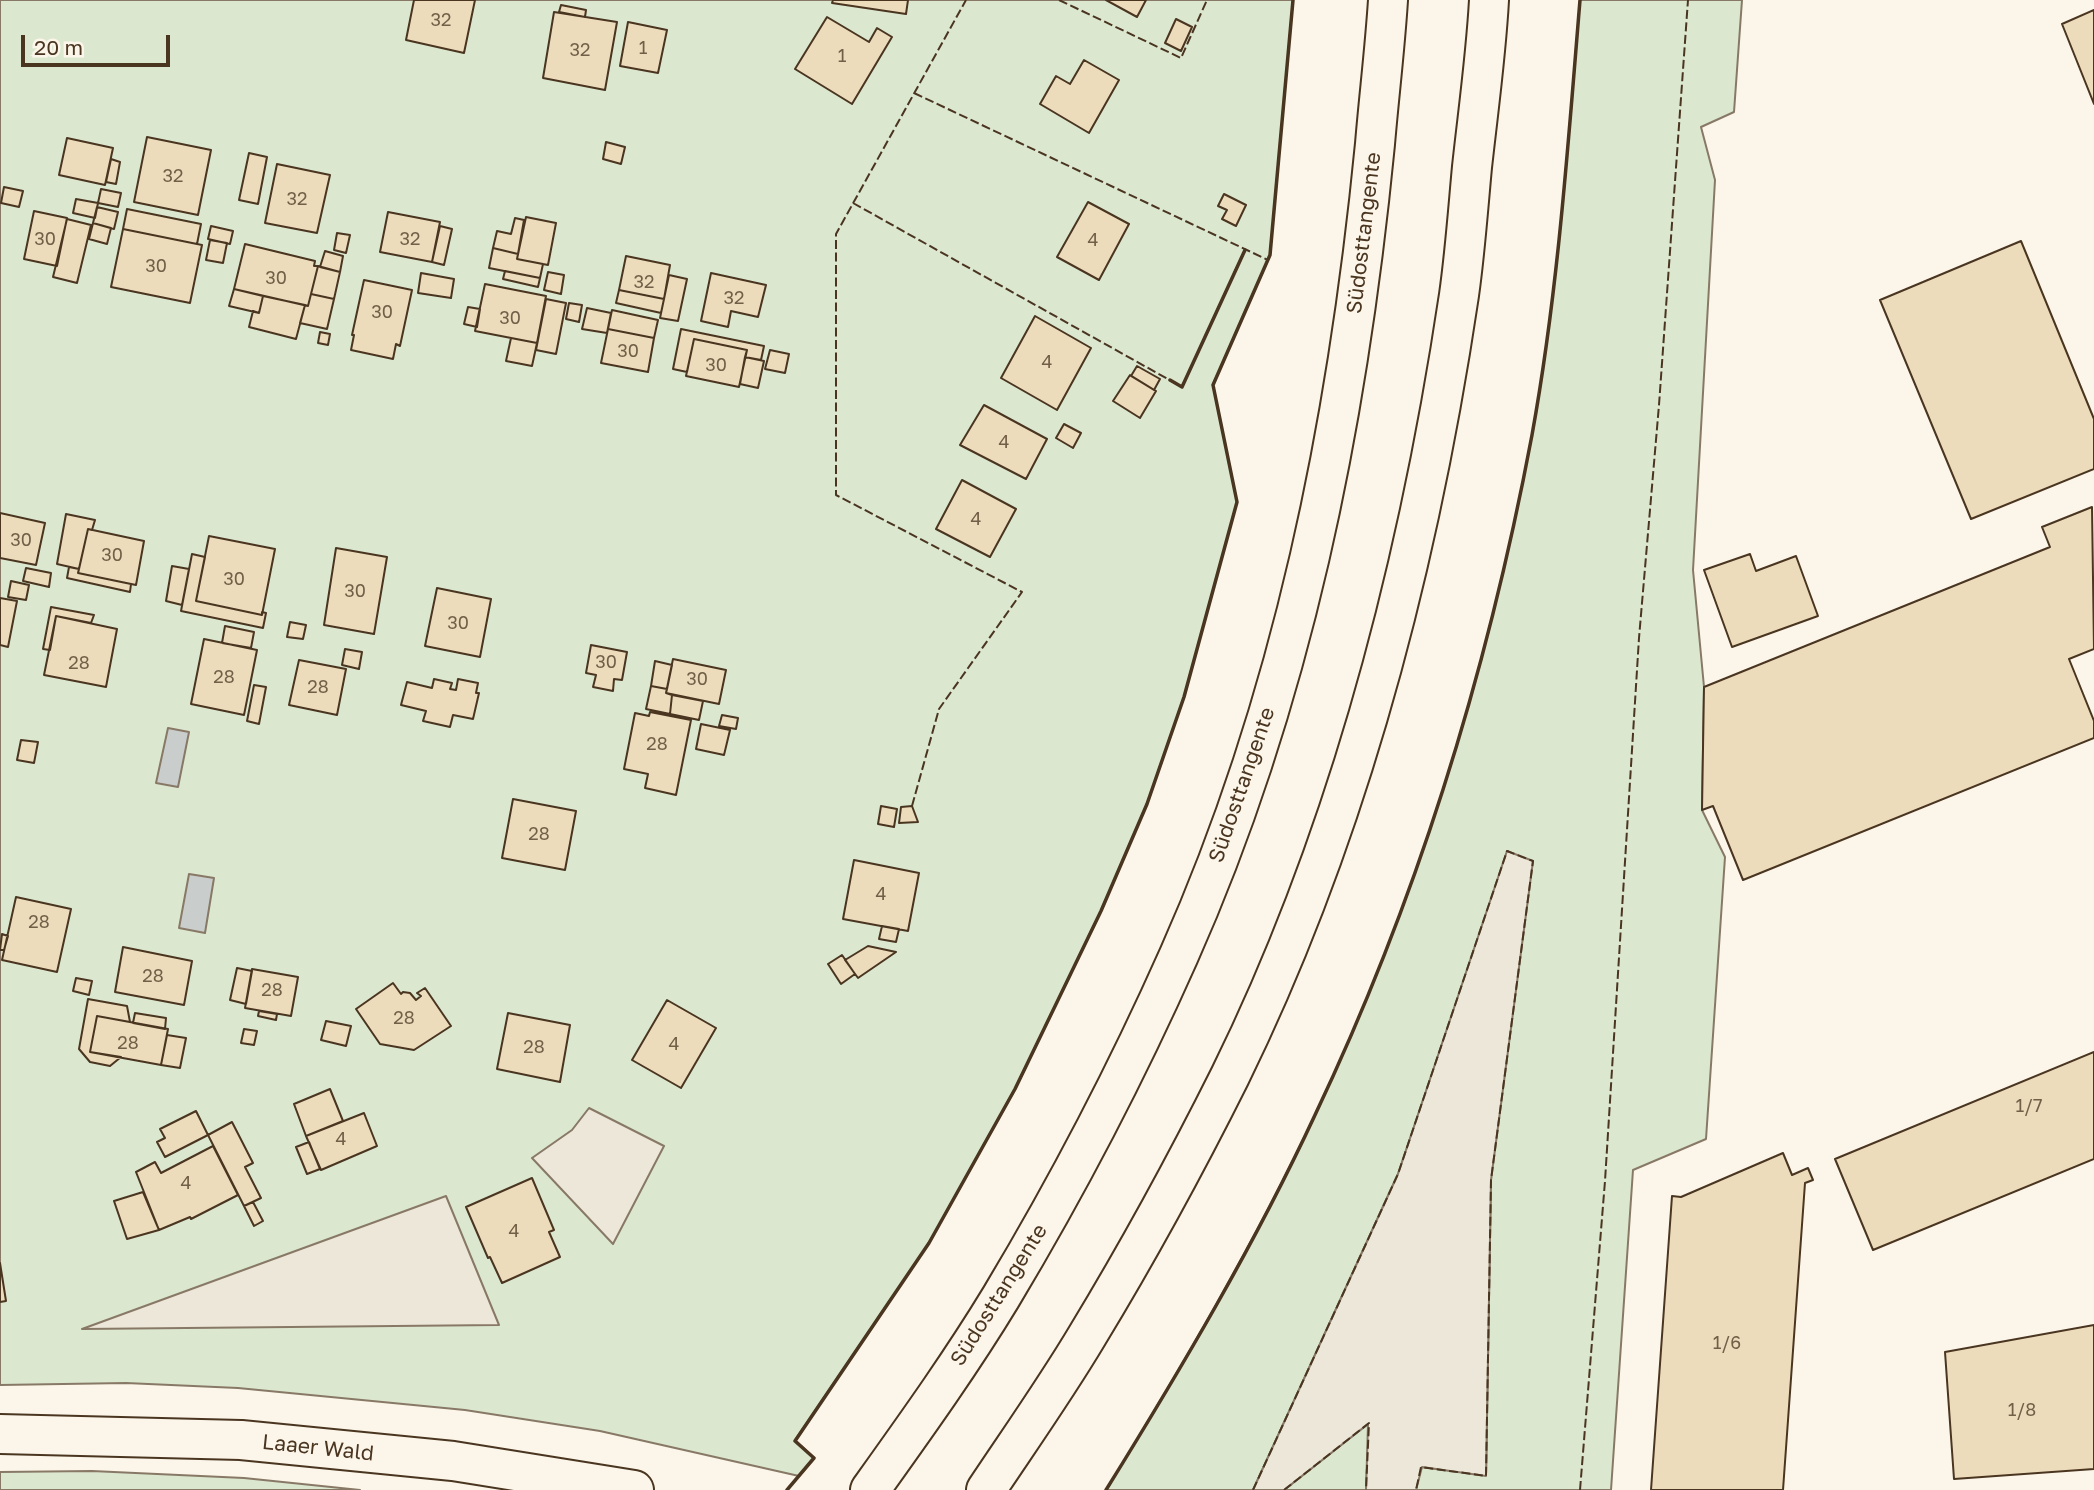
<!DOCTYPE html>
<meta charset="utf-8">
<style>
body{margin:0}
#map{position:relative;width:2094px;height:1490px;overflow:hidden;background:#fbf6e9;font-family:"Golos Text",sans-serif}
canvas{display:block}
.scale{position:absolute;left:21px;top:35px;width:149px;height:32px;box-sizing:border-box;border:4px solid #4a3520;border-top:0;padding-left:9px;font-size:21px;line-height:24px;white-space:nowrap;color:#4a3520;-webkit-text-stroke:5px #fbf6e9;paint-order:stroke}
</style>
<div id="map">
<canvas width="2094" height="1490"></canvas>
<div class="scale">20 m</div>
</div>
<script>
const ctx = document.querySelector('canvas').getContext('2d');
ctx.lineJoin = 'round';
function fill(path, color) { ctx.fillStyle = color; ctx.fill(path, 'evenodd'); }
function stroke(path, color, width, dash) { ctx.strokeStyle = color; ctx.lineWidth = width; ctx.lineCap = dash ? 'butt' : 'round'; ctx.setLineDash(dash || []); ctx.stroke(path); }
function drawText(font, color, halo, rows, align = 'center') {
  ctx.font = font + ' "Golos Text",sans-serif'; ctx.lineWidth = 5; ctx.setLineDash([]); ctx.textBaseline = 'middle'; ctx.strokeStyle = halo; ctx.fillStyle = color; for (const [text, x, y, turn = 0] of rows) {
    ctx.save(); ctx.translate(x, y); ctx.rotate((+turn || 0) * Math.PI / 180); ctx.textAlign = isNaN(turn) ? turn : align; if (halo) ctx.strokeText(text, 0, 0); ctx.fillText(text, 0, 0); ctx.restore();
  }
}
const green = new Path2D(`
 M 0,0 L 1293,0 L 1270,255 L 1213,385 L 1237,502 L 1184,697 L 1147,804 L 1101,911 L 1015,1089 L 929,1243 L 795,1440 L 814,1458 L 799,1476 L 600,1431 L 465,1410 L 238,1388 L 126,1383 L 0,1385 Z
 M 1580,0 L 1742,0 L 1734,112 L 1701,127 L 1715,180 L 1693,570 L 1704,687 L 1702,810 L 1725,857 L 1706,1139 L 1633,1170 L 1611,1490 L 1416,1490 L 1421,1467 L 1486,1475 L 1491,1180 L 1508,851 L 1398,1174 L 1253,1490 L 1106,1490 C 1181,1368 1254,1244 1315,1115 C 1417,900 1488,669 1532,435 C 1558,292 1568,145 1580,0 Z
 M 1369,1423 L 1366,1490 L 1284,1490 Z
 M 92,1471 L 244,1478 L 360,1490 L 0,1490 L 0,1472 Z`);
fill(green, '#dce7d0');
stroke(green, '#887966', 2);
const parking = new Path2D(`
 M 1507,851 L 1533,861 L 1491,1180 L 1486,1476 L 1422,1467 L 1416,1490 L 1366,1490 L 1368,1424 L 1284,1490 L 1253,1490 L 1398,1174 Z
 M 589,1108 L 664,1146 L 613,1244 L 532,1158 L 572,1130 Z
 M 446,1196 L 499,1325 L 82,1329 L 279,1257 Z`);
fill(parking, '#ede7d9');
stroke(parking, '#887966', 2);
const water = new Path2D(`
 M 168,728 L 189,732 L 178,787 L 156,783 Z
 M 189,874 L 214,878 L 205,933 L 179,928 Z`);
fill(water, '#c9cecd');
stroke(water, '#887966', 2);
const building = new Path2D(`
 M 414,0 L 475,0 L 464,53 L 406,40 Z
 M 833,0 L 908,0 L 906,14 L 832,3 Z
 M 1106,0 L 1146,0 L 1137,17 Z
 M 561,5 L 586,10 L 585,17 L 559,12 Z
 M 2094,10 L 2094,104 L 2062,24 Z
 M 554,12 L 617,22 L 605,90 L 543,78 Z
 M 827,17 L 869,42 L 877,28 L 892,37 L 852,104 L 795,69 Z
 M 1176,19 L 1192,27 L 1181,51 L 1165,43 Z
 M 628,22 L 667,30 L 658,73 L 620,66 Z
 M 1084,60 L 1119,80 L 1089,133 L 1040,104 L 1056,76 L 1070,84 Z
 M 147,137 L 211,150 L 198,215 L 134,202 Z
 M 67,138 L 113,148 L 105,185 L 59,175 Z
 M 606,142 L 625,147 L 621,164 L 603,159 Z
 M 249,153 L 267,157 L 258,204 L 239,200 Z
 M 111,159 L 120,162 L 116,184 L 106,182 Z
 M 277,164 L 330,175 L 317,233 L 265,223 Z
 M 4,187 L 23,191 L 19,207 L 1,203 Z
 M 101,189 L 121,193 L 118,207 L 98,203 Z
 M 1224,194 L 1246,205 L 1236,226 L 1222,219 L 1227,210 L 1218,206 Z
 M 76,199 L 98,203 L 95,218 L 73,213 Z
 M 1088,202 L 1129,224 L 1099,280 L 1057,257 Z
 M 97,207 L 118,212 L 114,229 L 93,223 Z
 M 127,209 L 201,224 L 197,244 L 123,229 Z
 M 34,211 L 67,218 L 57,266 L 24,259 Z
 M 388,212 L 440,222 L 432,262 L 380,252 Z
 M 526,217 L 556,223 L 548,265 L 517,259 Z
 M 515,218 L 524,220 L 518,254 L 493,248 L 497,231 L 511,234 Z
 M 67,219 L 91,225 L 77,283 L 53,277 Z
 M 93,223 L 111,228 L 107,244 L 89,239 Z
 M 211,226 L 233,231 L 230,244 L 208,239 Z
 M 440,226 L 452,229 L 444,265 L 432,262 Z
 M 123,229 L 202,245 L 190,303 L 111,287 Z
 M 337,233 L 350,235 L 346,253 L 334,250 Z
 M 210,240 L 227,243 L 223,263 L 206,260 Z
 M 2021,241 L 2094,419 L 2094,469 L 1971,519 L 1880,300 Z
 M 245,244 L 315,261 L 314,266 L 318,266 L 308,306 L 234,289 Z
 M 493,248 L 518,254 L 517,259 L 543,264 L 540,278 L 489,268 Z
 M 325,251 L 343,256 L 340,272 L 320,267 Z
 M 626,256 L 670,265 L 664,299 L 619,290 Z
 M 318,266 L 340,272 L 334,299 L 311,294 Z
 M 505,271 L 540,278 L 538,287 L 503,279 Z
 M 548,272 L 564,275 L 561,294 L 544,290 Z
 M 421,273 L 454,279 L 451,298 L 418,293 Z
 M 711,273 L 766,285 L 758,317 L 731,311 L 728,327 L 701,321 Z
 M 669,275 L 687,279 L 678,321 L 660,318 Z
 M 364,280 L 412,290 L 400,346 L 396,344 L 393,359 L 351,350 L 354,335 L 352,335 Z
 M 485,284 L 546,296 L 537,343 L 475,331 Z
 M 234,289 L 263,296 L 259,313 L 229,306 Z
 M 619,290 L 664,299 L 661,313 L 616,303 Z
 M 311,294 L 334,299 L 327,329 L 300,323 L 305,305 L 308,306 Z
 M 263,296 L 305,305 L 296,339 L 249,327 L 253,311 L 259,313 Z
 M 546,299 L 566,303 L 556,354 L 536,350 Z
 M 569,303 L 582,305 L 579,322 L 566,319 Z
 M 468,307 L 480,309 L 477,327 L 464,324 Z
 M 587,308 L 611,313 L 607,333 L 582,329 Z
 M 612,310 L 658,320 L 654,338 L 608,329 Z
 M 1035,316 L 1091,348 L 1057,410 L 1001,378 Z
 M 608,329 L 654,338 L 648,372 L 601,363 Z
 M 681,329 L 764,346 L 761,360 L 745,357 L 747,350 L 694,339 L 687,372 L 673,369 Z
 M 320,332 L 330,334 L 328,345 L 318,343 Z
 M 511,338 L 537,343 L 532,366 L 506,361 Z
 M 694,339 L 747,350 L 739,387 L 686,376 Z
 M 770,350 L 789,354 L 785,373 L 765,369 Z
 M 745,357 L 764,361 L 758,388 L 740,384 Z
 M 1137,366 L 1160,379 L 1154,390 L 1131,376 Z
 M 1130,375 L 1156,391 L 1140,418 L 1113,401 Z
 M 984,405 L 1047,439 L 1026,479 L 960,445 Z
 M 1064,424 L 1081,433 L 1073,448 L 1056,438 Z
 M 962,480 L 1016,509 L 990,557 L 936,529 Z
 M 2092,507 L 2094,649 L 2069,659 L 2094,721 L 2094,738 L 1743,880 L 1713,806 L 1702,810 L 1704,687 L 2050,547 L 2042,527 Z
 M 0,513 L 45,523 L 36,565 L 0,558 Z
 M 66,514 L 95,520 L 92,530 L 88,529 L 79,569 L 57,564 Z
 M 88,529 L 144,541 L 136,585 L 78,573 Z
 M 209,536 L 275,549 L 262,615 L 196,601 Z
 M 336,548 L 387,557 L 374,634 L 324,625 Z
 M 192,554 L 205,557 L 196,601 L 262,615 L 262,612 L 266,613 L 263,628 L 181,611 Z
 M 1750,554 L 1756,571 L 1796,556 L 1818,616 L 1732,647 L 1704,570 Z
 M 172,566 L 189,569 L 182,605 L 166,601 Z
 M 69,567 L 79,569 L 78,573 L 131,584 L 130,592 L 67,578 Z
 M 26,568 L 51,573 L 49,587 L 23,581 Z
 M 11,581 L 29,585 L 26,600 L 8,597 Z
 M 437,588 L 491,599 L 480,657 L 425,646 Z
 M 0,598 L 17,601 L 8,647 L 0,645 Z
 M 51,607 L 94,615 L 91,623 L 56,616 L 50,650 L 43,649 Z
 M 56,616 L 117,629 L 106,687 L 44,675 Z
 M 290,622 L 306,625 L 303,639 L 287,637 Z
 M 225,626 L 254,632 L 251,648 L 222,643 Z
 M 204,639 L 257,650 L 244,715 L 191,704 Z
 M 591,645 L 627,652 L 622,680 L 614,679 L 613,691 L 593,687 L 596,675 L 586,673 Z
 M 345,649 L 362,652 L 359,669 L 342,665 Z
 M 673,659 L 726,670 L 719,704 L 666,693 Z
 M 299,660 L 346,669 L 337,715 L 289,705 Z
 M 655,661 L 672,665 L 667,689 L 651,686 Z
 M 434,679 L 452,683 L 450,689 L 456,690 L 458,679 L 478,683 L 476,693 L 479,693 L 473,719 L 453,715 L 450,727 L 423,721 L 426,711 L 401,705 L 407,682 L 432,688 Z
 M 254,685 L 266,687 L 259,724 L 247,721 Z
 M 651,686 L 667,689 L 666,693 L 672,695 L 670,714 L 646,709 Z
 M 672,695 L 703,701 L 699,720 L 670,714 Z
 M 650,712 L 691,720 L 676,795 L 645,788 L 648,774 L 624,769 L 635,713 L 649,716 Z
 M 722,715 L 738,718 L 736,729 L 719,726 Z
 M 701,724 L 730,730 L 724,755 L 696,749 Z
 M 21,740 L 38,742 L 34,763 L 17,760 Z
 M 513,799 L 576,811 L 565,870 L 502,858 Z
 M 881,806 L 897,809 L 894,827 L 878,824 Z
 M 912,806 L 918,822 L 899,823 L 901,807 Z
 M 854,860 L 919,873 L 908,931 L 843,919 Z
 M 16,897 L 71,909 L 57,972 L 2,960 Z
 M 882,926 L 899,929 L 896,942 L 879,939 Z
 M 2,934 L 8,936 L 4,950 L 0,950 Z
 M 868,946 L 896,952 L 858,978 L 845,960 Z
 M 123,947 L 192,961 L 184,1005 L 115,992 Z
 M 842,955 L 855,974 L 841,984 L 828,964 Z
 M 237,968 L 252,971 L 246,1004 L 230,1000 Z
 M 252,969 L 298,977 L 291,1016 L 245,1008 Z
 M 76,978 L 92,981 L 89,995 L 73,991 Z
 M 393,983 L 401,994 L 403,992 L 410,993 L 416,1000 L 421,996 L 417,993 L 425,988 L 451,1026 L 414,1050 L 380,1044 L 356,1009 Z
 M 88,999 L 127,1006 L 130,1022 L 97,1016 L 90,1052 L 121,1057 L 110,1066 L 90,1062 L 79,1049 Z
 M 667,1000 L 716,1028 L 681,1088 L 632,1060 Z
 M 259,1011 L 277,1014 L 276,1020 L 258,1016 Z
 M 135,1013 L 166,1018 L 165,1029 L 133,1023 Z
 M 508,1013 L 570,1025 L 560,1082 L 497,1069 Z
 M 97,1016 L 168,1029 L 161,1065 L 90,1052 Z
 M 326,1021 L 351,1026 L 346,1046 L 321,1040 Z
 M 244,1029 L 257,1031 L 254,1045 L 241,1043 Z
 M 167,1035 L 186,1038 L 180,1068 L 161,1065 Z
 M 2094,1052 L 2094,1159 L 1873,1250 L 1835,1159 Z
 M 330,1089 L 343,1121 L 306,1136 L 294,1104 Z
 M 196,1111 L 208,1135 L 165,1157 L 157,1142 L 165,1138 L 160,1129 Z
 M 364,1113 L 377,1146 L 321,1170 L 306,1136 Z
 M 232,1122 L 253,1163 L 245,1167 L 261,1198 L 244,1206 L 208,1135 Z
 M 309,1142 L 320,1169 L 307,1174 L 296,1147 Z
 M 213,1146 L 238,1195 L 191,1219 L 190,1217 L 159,1230 L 136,1172 L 155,1162 L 161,1173 Z
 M 1783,1153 L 1792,1175 L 1808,1168 L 1813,1180 L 1805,1183 L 1783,1490 L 1651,1490 L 1672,1196 L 1681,1197 Z
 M 532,1178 L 554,1230 L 549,1232 L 560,1257 L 502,1283 L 490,1257 L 488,1258 L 466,1207 Z
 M 143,1192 L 159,1230 L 127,1239 L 114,1201 Z
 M 253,1202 L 263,1221 L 254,1226 L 244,1206 Z
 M 0,1263 L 6,1301 L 0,1302 Z
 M 2094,1325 L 2094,1469 L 1954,1479 L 1945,1352 Z`);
fill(building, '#ecdcbc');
stroke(building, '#4a3520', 2);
const minor = new Path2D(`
 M 0,1434 L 241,1440 L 453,1461 L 634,1490`);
const motorway = new Path2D(`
 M 870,1490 C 915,1427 961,1363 1001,1297 C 1067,1187 1127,1072 1179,955 C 1293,699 1348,421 1375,144 C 1379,96 1385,48 1388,0
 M 986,1490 C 1020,1439 1056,1388 1087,1336 C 1138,1252 1186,1164 1230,1076 C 1350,832 1419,563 1459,295 C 1465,253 1468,210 1472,167 C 1478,112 1486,56 1489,0`);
stroke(minor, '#4a3520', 42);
stroke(motorway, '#4a3520', 42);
stroke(minor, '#fbf6e9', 38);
stroke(motorway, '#fbf6e9', 38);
stroke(new Path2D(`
 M 1059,0 L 1181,58 L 1207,0
 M 914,93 L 1268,260
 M 853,203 L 1182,387 L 1245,250
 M 912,806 L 939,709 L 1022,592 L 836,495 L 836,234 L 966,0
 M 1253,1490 L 1398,1174 L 1507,851 L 1533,861 L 1491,1180 L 1486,1476 L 1421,1467 L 1416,1490
 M 1284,1490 L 1369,1423 L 1366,1490
 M 1580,1490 L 1605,1181 L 1639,638 L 1659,405 L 1688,0`), '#4a3520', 2, [9, 3.5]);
stroke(new Path2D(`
 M 1170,380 L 1182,387 L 1245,250
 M 787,1490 L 814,1458 L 795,1441 L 929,1243 L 1015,1089 L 1101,911 L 1147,804 L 1184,697 L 1237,502 L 1213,385 L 1270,255 L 1293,0
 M 1106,1490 C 1181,1369 1255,1244 1315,1115 C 1417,900 1488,669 1532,435 C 1558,292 1568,145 1580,0`), '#4a3520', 3.5);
drawText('18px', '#725f47', null, [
 ["32",441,20],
 ["1",643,48],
 ["32",580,50],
 ["1",842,56],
 ["32",173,176],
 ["32",297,199],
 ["30",45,239],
 ["32",410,239],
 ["4",1093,240],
 ["30",156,266],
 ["30",276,278],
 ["32",644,282],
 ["32",734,298],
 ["30",382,312],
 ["30",510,318],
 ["30",628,351],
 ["4",1047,362],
 ["30",716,365],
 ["4",1004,442],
 ["4",976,519],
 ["30",21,540],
 ["30",112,555],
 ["30",234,579],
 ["30",355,591],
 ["30",458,623],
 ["30",606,662],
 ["28",79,663],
 ["28",224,677],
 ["30",697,679],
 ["28",318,687],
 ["28",657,744],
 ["28",539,834],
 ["4",881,894],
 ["28",39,922],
 ["28",153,976],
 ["28",272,990],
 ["28",404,1018],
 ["28",128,1043],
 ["4",674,1044],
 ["28",534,1047],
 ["1/7",2029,1106],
 ["4",341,1139],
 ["4",186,1183],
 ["4",514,1231],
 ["1/6",1727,1343],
 ["1/8",2022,1410]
]);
drawText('21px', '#4a3520', '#fbf6e9', [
 ["Südosttangente",1364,233,-83],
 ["Südosttangente",1242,785,-71],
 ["Südosttangente",999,1295,-58],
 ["Laaer Wald",318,1448,6]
]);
</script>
